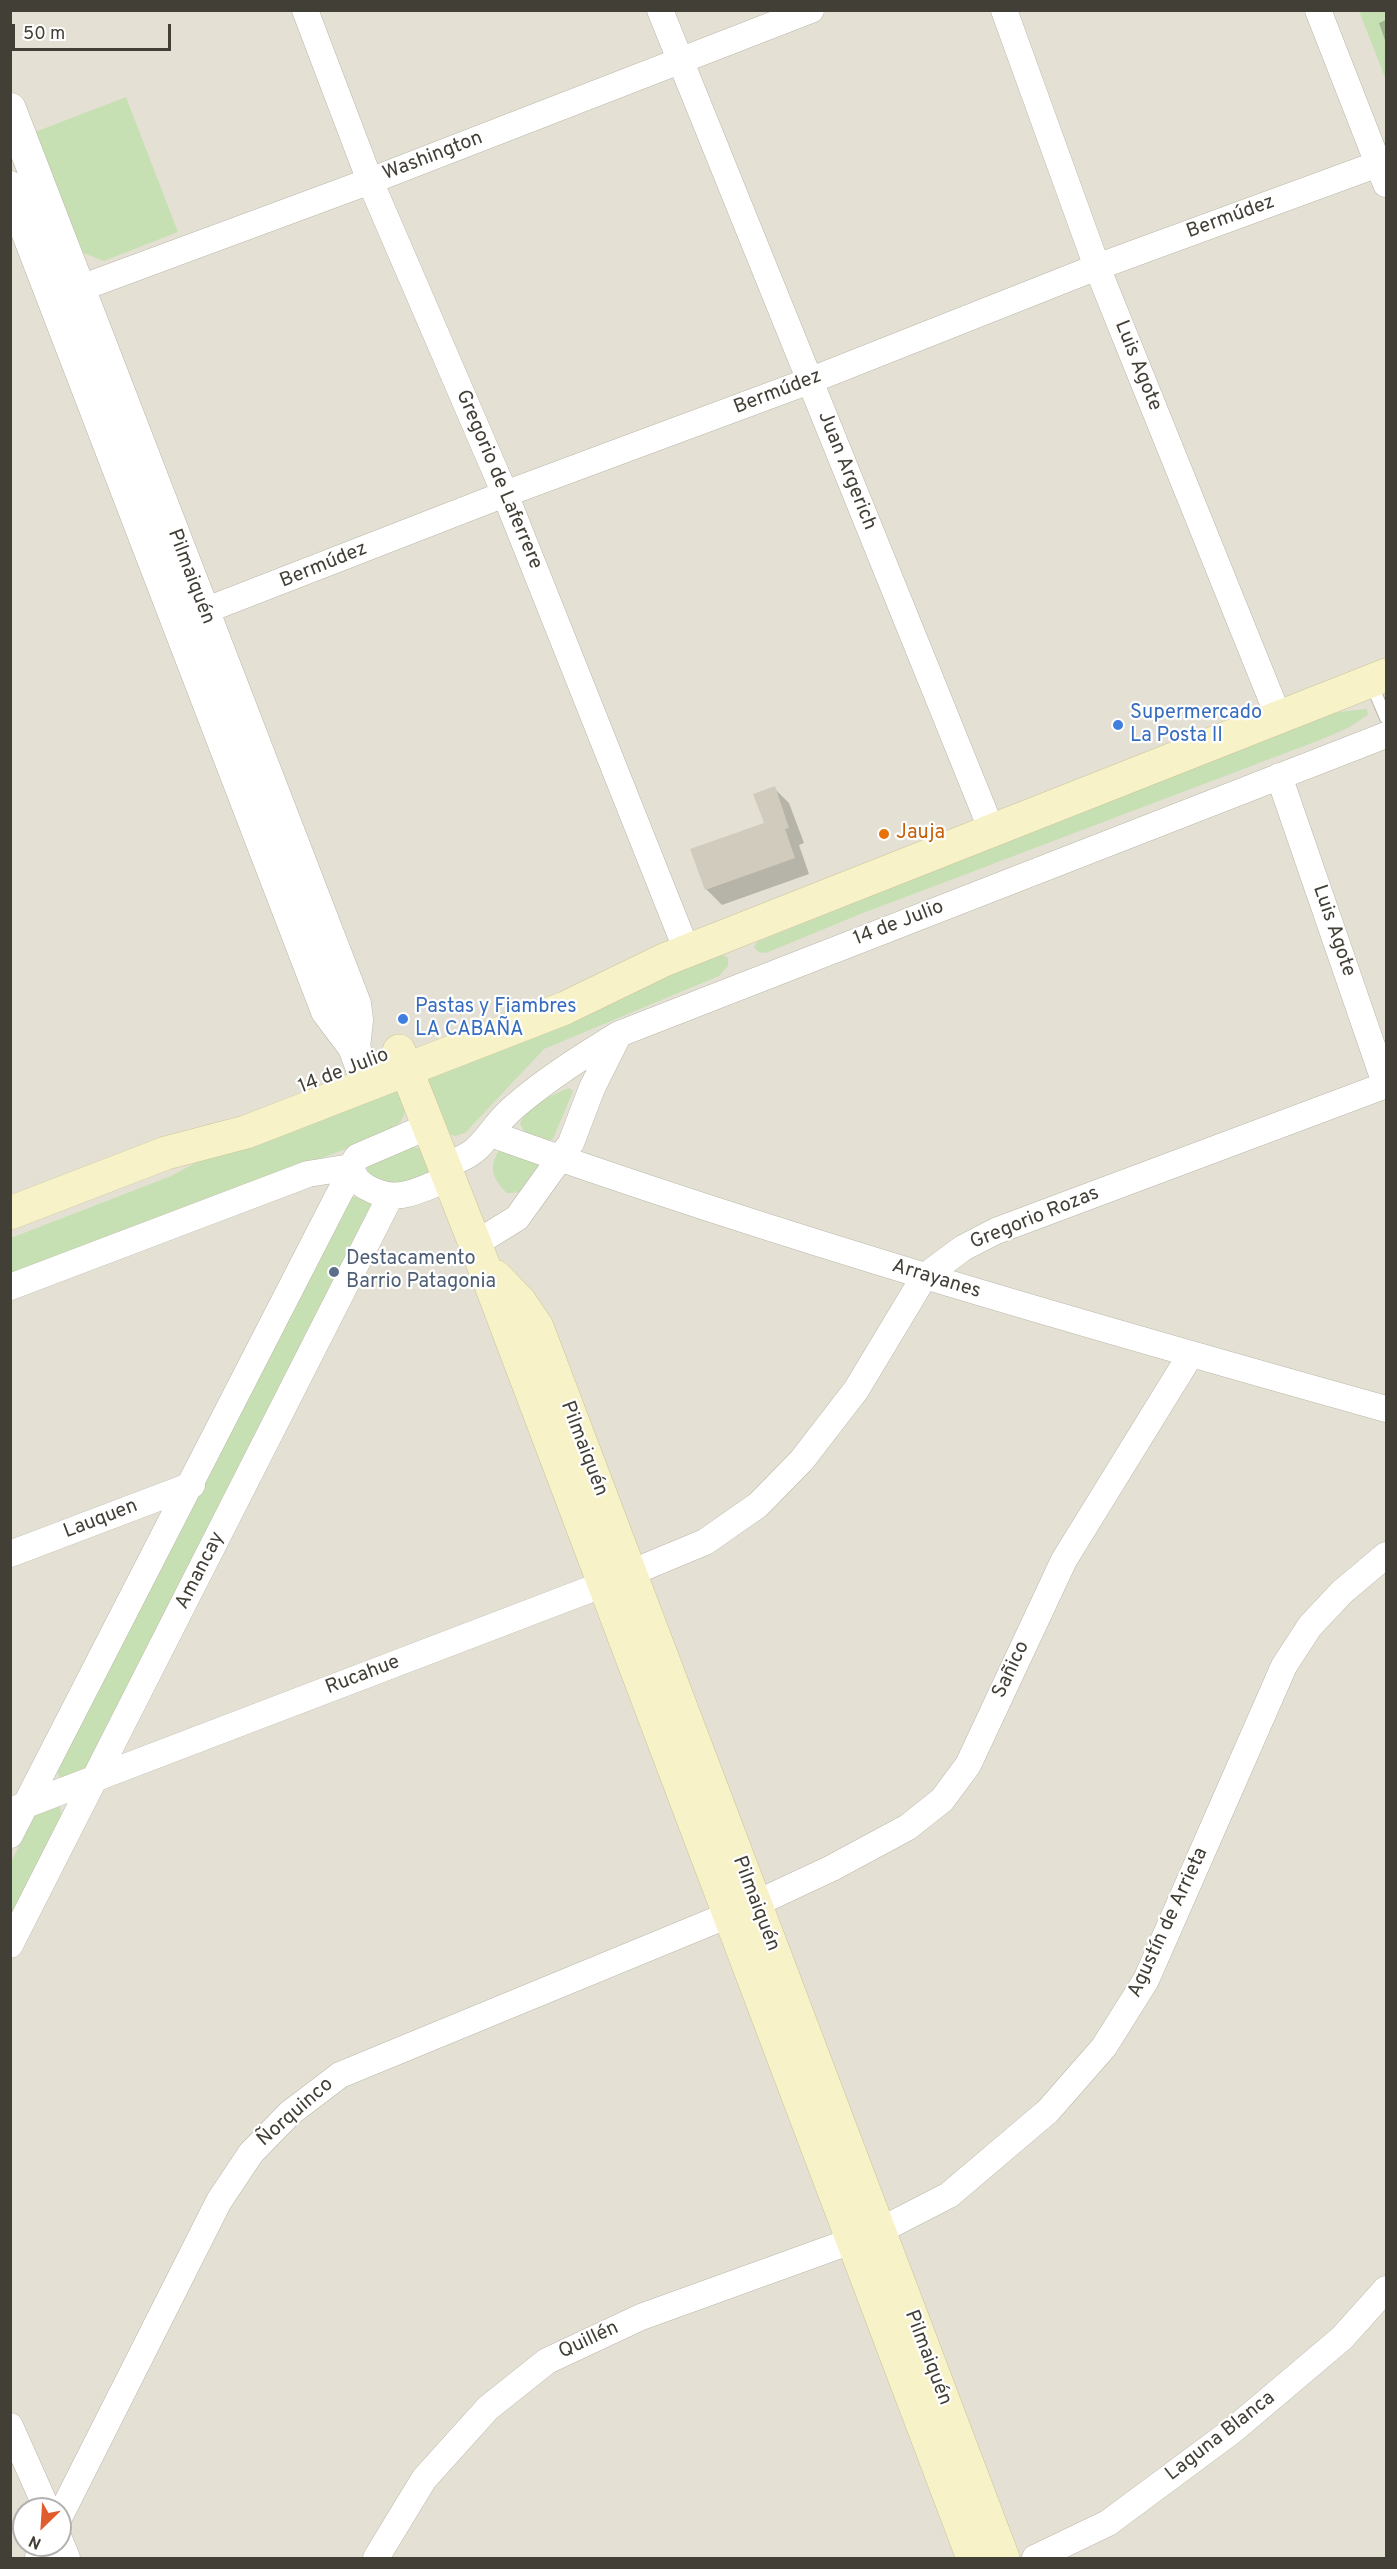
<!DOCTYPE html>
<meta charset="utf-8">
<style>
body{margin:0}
#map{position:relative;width:1397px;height:2569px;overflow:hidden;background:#f1efe6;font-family:Overpass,sans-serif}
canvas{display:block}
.frame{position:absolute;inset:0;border:12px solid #423f36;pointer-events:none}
.north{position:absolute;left:12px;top:2497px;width:60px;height:60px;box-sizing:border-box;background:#fff;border:2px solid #b3b2af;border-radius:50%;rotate:205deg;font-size:16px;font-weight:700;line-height:24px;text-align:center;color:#423f36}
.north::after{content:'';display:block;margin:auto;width:21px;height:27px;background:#e05d2d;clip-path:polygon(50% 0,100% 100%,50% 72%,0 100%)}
.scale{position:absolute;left:12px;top:24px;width:159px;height:27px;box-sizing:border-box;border:3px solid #423f36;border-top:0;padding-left:8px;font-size:18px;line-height:21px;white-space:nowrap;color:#423f36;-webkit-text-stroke:4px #fff;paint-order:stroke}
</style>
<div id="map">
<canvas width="1397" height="2569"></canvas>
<div class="frame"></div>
<div class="north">N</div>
<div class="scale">50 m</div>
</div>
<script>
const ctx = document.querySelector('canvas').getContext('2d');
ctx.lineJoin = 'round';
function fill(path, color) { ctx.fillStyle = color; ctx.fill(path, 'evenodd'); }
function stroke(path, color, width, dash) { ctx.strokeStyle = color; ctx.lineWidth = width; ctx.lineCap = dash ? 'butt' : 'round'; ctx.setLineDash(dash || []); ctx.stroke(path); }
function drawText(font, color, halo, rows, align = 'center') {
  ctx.font = font + ' Overpass,sans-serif'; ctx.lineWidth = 4.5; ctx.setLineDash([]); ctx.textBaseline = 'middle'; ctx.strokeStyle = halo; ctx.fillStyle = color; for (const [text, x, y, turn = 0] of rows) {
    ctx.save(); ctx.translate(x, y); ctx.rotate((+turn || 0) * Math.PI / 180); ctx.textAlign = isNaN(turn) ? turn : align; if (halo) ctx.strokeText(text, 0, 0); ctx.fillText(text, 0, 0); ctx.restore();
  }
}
fill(new Path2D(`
 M 11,11 L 1386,11 L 1386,2558 L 11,2558 ZM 24,2509 L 60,2509 L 60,2545 L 24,2545 Z`), '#e4e1d4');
fill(new Path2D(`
 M 1359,11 L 1386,11 L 1386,80 Z
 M 126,97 L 178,232 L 104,261 L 83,253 L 35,132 Z
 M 1367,709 L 1368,715 L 1348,728 L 1320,740 L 858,915 L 766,953 L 759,952 L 754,947 L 757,942 L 1210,760 L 1338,712 Z
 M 719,953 L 728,958 L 728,966 L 719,976 L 544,1049 L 465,1133 L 455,1136 L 444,1132 L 429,1087 L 429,1076 Z
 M 398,1085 C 408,1109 410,1118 386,1134 L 11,1274 L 11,1238 L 171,1176 L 242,1138 Z
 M 569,1088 L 573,1091 L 553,1139 L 543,1142 L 524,1131 L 520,1124 C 525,1108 553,1094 569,1088 Z
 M 410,1146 L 424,1150 L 429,1171 L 424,1178 L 382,1187 L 366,1171 L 368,1165 Z
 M 500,1149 L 541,1164 L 526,1192 L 507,1193 C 492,1179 488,1166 500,1149 Z
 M 363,1196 L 373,1205 L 85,1777 L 65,1781 L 59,1777 L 57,1770 L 351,1197 Z
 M 53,1802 L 60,1806 L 62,1821 L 11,1922 L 11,1862 L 37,1810 Z`), '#c7e0b3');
fill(new Path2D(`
 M 1386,20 L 1386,43 L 1379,23 Z
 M 774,788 L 789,803 L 804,843 L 799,845 L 809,874 L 722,905 L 706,889 L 765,824 Z`), '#0003');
fill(new Path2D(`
 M 775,786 L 789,828 L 785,829 L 795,858 L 705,890 L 690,849 L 764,823 L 753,794 Z`), '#d1cbbd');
const service = new Path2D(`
 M 1371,683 L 1386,718`);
const minor = new Path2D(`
 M 305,10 L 370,181 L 505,494 L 687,951
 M 660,10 L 992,831
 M 1004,10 L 1097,267 L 1279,718
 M 1318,10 L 1386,184
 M 62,295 L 370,181 L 811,10
 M 186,618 L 505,494 L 809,381 L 1097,267 L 1378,164
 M 1279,776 L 1386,1086
 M 429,1126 L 357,1157 L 351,1167 C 354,1178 359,1183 368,1188 C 398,1205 421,1189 449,1178
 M 491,1134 C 785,1239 1086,1325 1386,1409
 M 444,1165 C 487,1153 484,1133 513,1108 C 546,1079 582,1057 619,1034 L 1386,735
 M 475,1244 L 517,1218 L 571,1143 L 592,1088 L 619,1034
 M 10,1287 L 308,1174 L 351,1167
 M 10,1554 L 192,1485
 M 10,1811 L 604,1584 L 705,1542 L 758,1505 L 802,1460 L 856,1390 L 924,1277 L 963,1248 L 996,1231 L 1386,1085
 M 10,1835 L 338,1196 L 344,1185 L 354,1176
 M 10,1945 L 390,1197
 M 10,2426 L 47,2509
 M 60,2516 L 219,2201 L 251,2153 L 290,2113 L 340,2075 L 755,1904 L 832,1868 L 908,1827 L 942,1800 L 968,1765 L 1064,1560 L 1191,1354
 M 60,2541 L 67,2558
 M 38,2558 L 45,2545
 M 376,2558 L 424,2479 L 488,2408 L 547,2361 L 641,2317 L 879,2231 L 949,2195 L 1048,2111 L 1104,2047 L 1146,1980 L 1284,1666 L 1310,1626 L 1342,1592 L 1386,1555
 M 1035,2558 L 1108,2523 L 1232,2431 L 1342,2338 L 1386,2289`);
const tertiary = new Path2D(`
 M 10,109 L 355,1004 L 357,1020 L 354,1047
 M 10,187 L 327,1011 L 354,1047 L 368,1085`);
const secondary = new Path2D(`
 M 399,1051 L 483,1264 L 973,2558
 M 10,1213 L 166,1153 L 246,1132 L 565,1008 L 664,960 L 1386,675
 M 495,1276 L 520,1302 L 537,1327 L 1003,2558`);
stroke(service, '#bbb7aa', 14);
stroke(minor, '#bbb7aa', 27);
stroke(tertiary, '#bbb7aa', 33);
stroke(secondary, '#cbc49a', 34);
stroke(service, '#fff', 12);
stroke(minor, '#fff', 26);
stroke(tertiary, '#fff', 32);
stroke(secondary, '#f8f2c9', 33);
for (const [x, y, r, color] of [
 [1118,725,6,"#3f7fe0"],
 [884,834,6,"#e8710a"],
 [403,1019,6,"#3f7fe0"],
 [334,1272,6,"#5c6f8a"]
]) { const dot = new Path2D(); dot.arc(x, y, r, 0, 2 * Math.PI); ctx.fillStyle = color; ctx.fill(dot); stroke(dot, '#fff', 2); }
drawText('20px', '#423f36', '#fff', [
 ["Washington",433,157,-21],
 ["Bermúdez",1231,218,-20],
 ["Luis Agote",1137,366,68],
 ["Bermúdez",778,393,-21],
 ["Juan Argerich",846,471,68],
 ["Gregorio de Laferrere",498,480,67],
 ["Bermúdez",324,566,-22],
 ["Pilmaiquén",190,577,69],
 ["14 de Julio",899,924,-21],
 ["Luis Agote",1333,931,71],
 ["14 de Julio",344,1072,-21],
 ["Gregorio Rozas",1035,1219,-22],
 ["Arrayanes",936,1280,17],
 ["Pilmaiquén",583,1449,69],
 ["Lauquen",101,1520,-21],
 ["Amancay",201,1571,-63],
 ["Sañico",1012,1670,-65],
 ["Rucahue",363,1676,-21],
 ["Pilmaiquén",755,1904,69],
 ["Agustín de Arrieta",1169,1923,-65],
 ["Ñorquinco",296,2113,-41],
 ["Quillén",589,2341,-25],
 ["Pilmaiquén",927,2358,69],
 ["Laguna Blanca",1221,2437,-38]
]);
drawText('20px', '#366cbe', '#fff', [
 ["Supermercado",1130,714],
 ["La Posta II",1130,737],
 ["Pastas y Fiambres",415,1008],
 ["LA CABAÑA",415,1031]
], 'left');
drawText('20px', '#c56008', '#fff', [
 ["Jauja",896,834]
], 'left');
drawText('20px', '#4e5e75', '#fff', [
 ["Destacamento",346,1260],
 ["Barrio Patagonia",346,1283]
], 'left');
</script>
